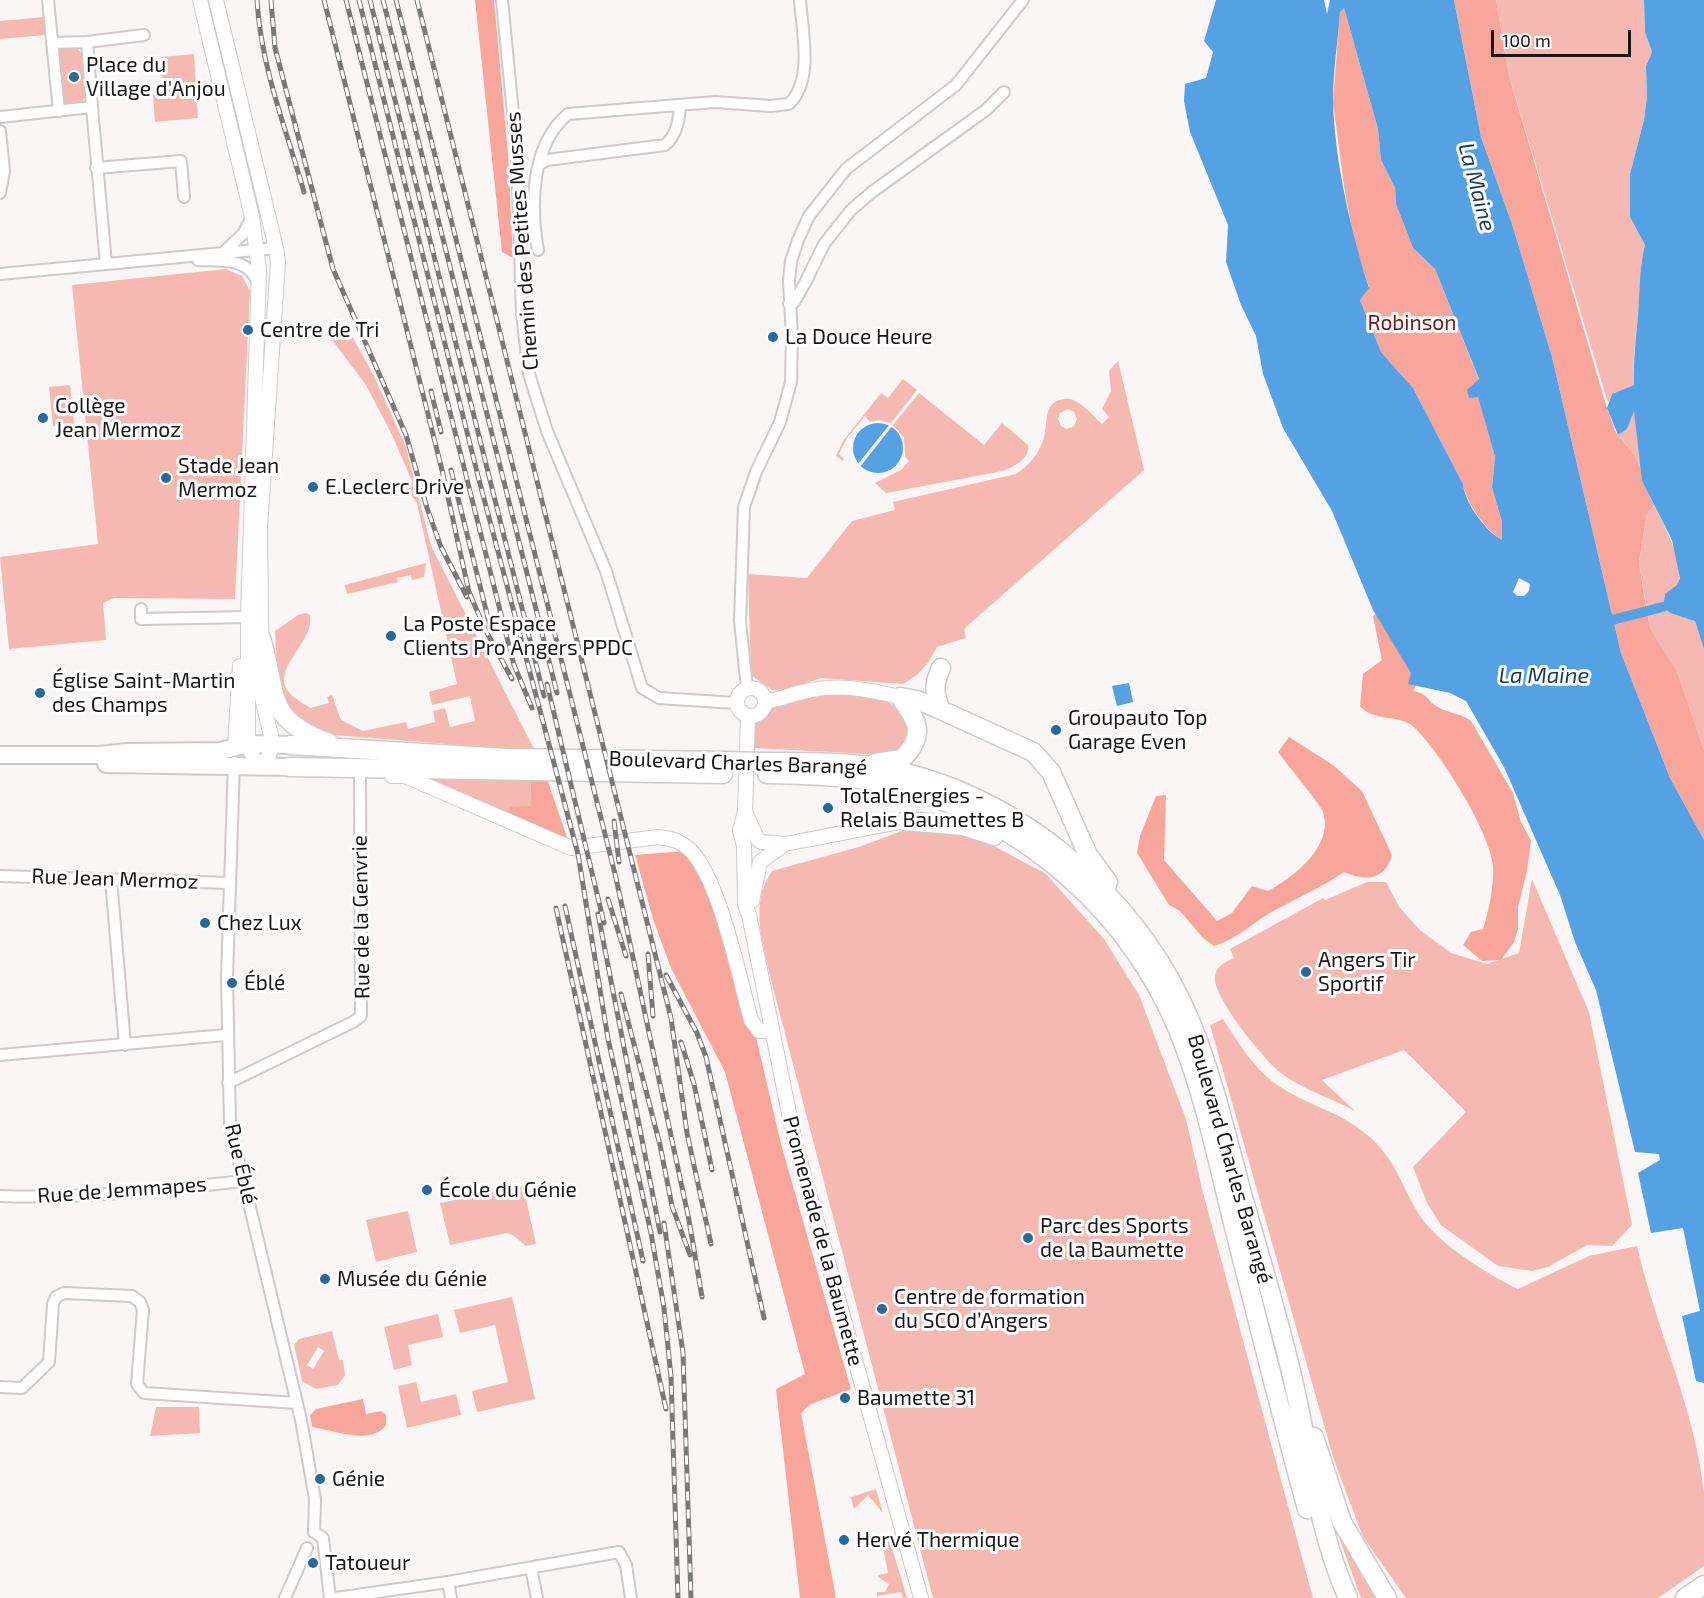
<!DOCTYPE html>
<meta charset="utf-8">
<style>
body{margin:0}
#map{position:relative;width:1704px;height:1598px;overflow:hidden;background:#faf6f5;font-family:"Exo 2",sans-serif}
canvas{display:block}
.scale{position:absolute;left:1491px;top:30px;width:140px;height:27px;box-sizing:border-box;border:3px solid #181717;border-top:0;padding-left:8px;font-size:18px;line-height:21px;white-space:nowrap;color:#181717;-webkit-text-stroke:4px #fff;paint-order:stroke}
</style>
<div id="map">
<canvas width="1704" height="1598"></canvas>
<div class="scale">100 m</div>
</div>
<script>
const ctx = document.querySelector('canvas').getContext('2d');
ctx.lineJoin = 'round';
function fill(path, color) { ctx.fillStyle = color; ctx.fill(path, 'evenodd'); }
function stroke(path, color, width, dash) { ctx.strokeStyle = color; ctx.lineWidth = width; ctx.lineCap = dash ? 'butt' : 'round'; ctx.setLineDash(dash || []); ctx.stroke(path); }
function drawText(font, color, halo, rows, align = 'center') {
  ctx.font = font + ' "Exo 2",sans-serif'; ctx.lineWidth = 6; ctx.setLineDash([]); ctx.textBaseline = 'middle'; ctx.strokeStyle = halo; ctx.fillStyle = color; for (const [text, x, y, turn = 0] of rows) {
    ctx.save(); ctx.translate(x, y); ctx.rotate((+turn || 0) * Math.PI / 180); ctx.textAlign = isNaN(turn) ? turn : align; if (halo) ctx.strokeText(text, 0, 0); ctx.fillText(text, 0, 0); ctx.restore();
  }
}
fill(new Path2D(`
 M 1496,0 L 1644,0 L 1645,32 L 1652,52 L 1646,66 L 1647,97 L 1644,120 L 1630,174 L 1630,217 L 1645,245 C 1639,268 1640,291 1638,315 C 1636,339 1632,360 1634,385 L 1612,394 L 1608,403 L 1509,76 Z
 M 44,17 L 45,35 L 0,39 L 0,21 Z
 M 75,45 L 81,53 L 85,98 L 82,103 L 73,106 L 65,104 L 61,98 L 57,53 L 63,46 Z
 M 194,54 L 198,118 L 155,122 L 153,95 L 163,94 L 161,57 Z
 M 226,269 L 242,276 L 250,291 L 235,599 L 114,598 L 103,603 L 106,640 L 9,649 L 0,557 L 98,544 L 72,285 Z
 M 347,327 L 374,376 L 406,447 L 431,546 L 535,751 L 334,735 C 276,721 278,682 275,631 L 298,615 L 306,613 L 310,615 C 315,642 271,668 288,691 C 293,698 303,703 310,708 L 329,703 L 327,697 L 332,695 L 341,720 L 363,731 L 406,722 L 408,729 L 435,722 L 433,711 L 445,708 L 450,727 L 475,721 L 470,696 L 432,705 L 429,692 L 457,684 L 417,503 L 408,491 L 412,481 L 392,435 L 366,385 L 329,336 Z
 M 1118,361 L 1144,470 L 964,629 L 966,638 L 937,647 L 928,663 L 917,675 L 903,684 L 821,678 L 784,691 L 772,690 L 751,675 L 748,574 L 807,578 L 852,521 L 895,510 L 893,502 L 1016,474 C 1028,466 1038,455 1043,441 C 1049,426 1041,402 1064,399 C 1068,398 1073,399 1077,402 C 1086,407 1094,417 1102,424 L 1109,417 L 1102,409 L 1111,391 L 1109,371 ZM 1068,409 L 1074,412 L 1077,419 L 1074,426 L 1067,429 L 1061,426 L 1058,419 L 1060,413 Z
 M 903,379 L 917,390 L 891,423 L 880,420 L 870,422 L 865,416 L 847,438 L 839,454 L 844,459 L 843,461 L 836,456 L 843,441 L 881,393 L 888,398 Z
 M 70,385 L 74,424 L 53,426 L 49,387 Z
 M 919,393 L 984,445 L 1002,423 L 1028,445 C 1030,459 1015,466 1003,471 L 886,493 L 875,483 L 901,470 L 909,461 L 905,457 L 904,438 L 893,425 Z
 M 1634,407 L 1641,469 L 1633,453 L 1616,433 L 1618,435 L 1627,429 Z
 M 1654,505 C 1661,520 1689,569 1677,586 C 1675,589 1669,592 1665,594 L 1663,607 L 1670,613 L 1694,620 L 1704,642 L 1704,750 L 1677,671 L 1650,628 L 1639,562 L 1647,514 Z
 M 426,563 L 424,577 L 412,580 L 411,575 L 397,578 L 398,582 L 347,594 L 345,585 Z
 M 824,692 C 865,696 891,688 912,731 L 906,747 L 889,755 L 754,748 C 754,741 753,730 755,724 C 761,706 807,696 824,692 Z
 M 425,776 L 531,781 L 530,806 L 507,816 L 424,779 Z
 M 904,830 L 973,835 L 1046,874 L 1104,939 L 1139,995 L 1186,1119 L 1203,1193 L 1313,1598 L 933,1598 L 772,984 C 764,946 748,905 772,871 L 862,846 Z
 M 1532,879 L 1589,1012 L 1632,1225 L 1612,1246 L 1587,1245 L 1548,1267 L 1532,1271 L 1498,1266 L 1441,1225 L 1427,1203 L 1413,1167 L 1466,1112 L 1404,1050 L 1322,1080 L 1355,1111 C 1331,1098 1303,1090 1281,1073 C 1265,1061 1211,995 1215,976 C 1216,966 1226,962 1234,958 L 1230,949 L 1323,898 L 1325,900 L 1367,882 L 1386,882 L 1400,908 L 1420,930 L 1451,953 L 1487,964 L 1519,953 Z
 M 1223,1019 C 1239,1044 1256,1072 1282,1088 C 1313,1108 1343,1112 1372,1139 C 1400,1166 1403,1192 1423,1220 C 1442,1246 1489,1275 1518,1289 L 1589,1256 L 1637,1246 C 1656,1329 1695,1408 1704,1493 C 1704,1517 1704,1542 1704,1566 L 1658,1598 L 1406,1598 L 1363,1537 L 1334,1460 L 1210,1025 Z
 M 523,1186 L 536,1244 L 526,1246 L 513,1235 L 507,1233 L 450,1245 L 440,1203 Z
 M 408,1211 L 417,1252 L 376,1262 L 366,1220 Z
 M 512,1297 L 535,1399 L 477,1412 L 472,1391 L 508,1382 L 495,1325 L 460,1333 L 454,1310 Z
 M 438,1314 L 443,1337 L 408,1345 L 412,1365 L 394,1370 L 384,1327 Z
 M 332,1331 L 339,1360 L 343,1360 L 345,1375 L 338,1385 L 316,1389 L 302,1381 L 294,1345 L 299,1339 ZM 318,1347 L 324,1351 L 313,1369 L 307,1365 Z
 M 416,1382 L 421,1402 L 456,1394 L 461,1415 L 407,1428 L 398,1386 Z
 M 156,1407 L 199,1407 L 200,1433 L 150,1436 Z
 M 876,1489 L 883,1513 L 868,1495 L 854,1509 L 851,1497 Z
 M 1332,1518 L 1377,1598 L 1361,1598 Z
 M 877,1533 L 889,1538 L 907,1598 L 903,1598 L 901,1592 L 877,1596 L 877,1592 L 885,1592 L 889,1584 L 878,1577 L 878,1575 L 888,1573 L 882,1542 L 872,1544 Z`), '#f5b9b1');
fill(new Path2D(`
 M 475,0 L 494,0 L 508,154 L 513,258 L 502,252 Z
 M 1454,0 L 1496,0 L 1509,76 L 1607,408 L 1616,433 L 1633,453 L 1641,469 L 1642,481 L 1654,505 L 1647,514 L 1639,562 L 1644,594 L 1650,628 L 1677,671 L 1704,750 L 1704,840 L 1670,778 L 1621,653 L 1552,357 L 1513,227 L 1481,137 Z
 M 1344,8 L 1378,129 L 1381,160 L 1395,188 L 1396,204 L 1413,248 L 1435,269 L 1479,380 L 1478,396 L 1495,457 L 1492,487 L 1502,522 L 1502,540 C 1486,530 1466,503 1463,484 L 1413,388 L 1381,352 L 1360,300 L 1369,287 L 1355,245 L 1344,186 L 1333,102 L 1340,12 Z
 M 1389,603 L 1419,679 L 1413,691 C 1428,694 1425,698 1436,706 C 1447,713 1460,713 1471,721 L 1513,793 L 1521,822 L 1531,841 L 1527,871 L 1518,907 L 1518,929 L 1514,942 L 1501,960 L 1482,961 L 1463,945 L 1471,932 L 1483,929 C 1489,910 1494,886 1493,866 C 1490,831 1439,751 1414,727 C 1400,714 1373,722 1360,706 L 1363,674 L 1382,660 L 1373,616 Z
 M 1289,737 L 1333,765 L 1362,791 L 1392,855 C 1385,881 1365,881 1344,872 C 1321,888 1295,899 1270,913 C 1251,924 1235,940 1214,946 L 1203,938 L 1180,911 L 1169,905 L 1137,853 L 1140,836 L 1156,796 L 1166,795 L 1164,860 L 1217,921 L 1232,913 L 1252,886 L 1268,891 C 1294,877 1334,846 1323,812 C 1320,804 1285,762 1278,752 Z
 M 547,779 L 568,840 L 507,816 L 510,807 L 530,806 L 531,781 Z
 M 685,851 L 709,895 L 749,1030 L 756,1037 L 781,1144 L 851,1389 L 809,1405 L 801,1413 L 836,1598 L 800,1598 L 776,1389 L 805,1374 L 725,1072 L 671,968 L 653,919 L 635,855 Z
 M 363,1399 L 366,1414 L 381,1411 L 386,1415 L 386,1425 C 371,1446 334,1430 312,1427 L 310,1415 L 316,1409 Z`), '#f8a69c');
fill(new Path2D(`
 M 1216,0 L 1324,0 L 1327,14 L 1330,0 L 1454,0 L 1481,137 L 1513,227 L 1552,357 L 1621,653 L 1670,778 L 1704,840 L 1704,1383 L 1696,1381 L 1682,1316 L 1700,1311 L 1683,1228 L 1651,1233 L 1638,1173 L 1660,1160 L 1659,1154 L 1635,1152 L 1596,990 L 1575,942 L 1560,895 L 1504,767 L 1466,701 L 1450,693 L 1408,684 L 1411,673 L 1373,610 L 1332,511 L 1283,428 L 1263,374 L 1256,336 L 1241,305 L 1226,262 L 1228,225 L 1190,132 L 1184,101 L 1185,84 L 1206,78 L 1213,52 L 1204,41 ZM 1344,8 L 1378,129 L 1381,160 L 1395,188 L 1396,204 L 1413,248 L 1435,269 L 1479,379 L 1467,390 L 1469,398 L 1478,397 L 1495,457 L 1492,487 L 1502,522 L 1502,540 C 1485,531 1465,503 1463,484 L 1413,388 L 1381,352 L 1360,300 L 1369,288 C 1351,232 1334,158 1333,99 C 1333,70 1338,41 1340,12 ZM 1519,578 L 1530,584 L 1529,591 L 1524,596 L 1517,596 L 1513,592 Z
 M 1644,0 L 1704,0 L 1704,649 L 1695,621 L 1670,613 L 1663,607 L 1665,594 L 1677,585 L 1680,578 L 1672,540 L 1642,481 L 1634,411 L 1627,429 L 1618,435 L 1607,408 L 1612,394 L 1634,385 C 1633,360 1636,339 1638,315 C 1640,290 1639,268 1645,245 L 1630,217 L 1630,174 L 1644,120 L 1647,97 L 1646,66 L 1652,52 L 1645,32 Z
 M853 448a25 25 0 1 1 50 0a25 25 0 1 1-50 0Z
 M 1129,683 L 1133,702 L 1117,706 L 1112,686 Z`), '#54a1e3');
fill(new Path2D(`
 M 890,424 L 893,425 L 860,467 L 858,464 Z`), '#faf6f5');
stroke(new Path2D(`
 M 1600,623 L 1663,607`), '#54a1e3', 10);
const minor = new Path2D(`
 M 48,0 L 59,111
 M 502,0 L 517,155 L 522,314 L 529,374 L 547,431 L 606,571 L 642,688 L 659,698 L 736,703
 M 87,42 L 144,35
 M 52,43 L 87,42 L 92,107
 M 0,117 L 92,107 L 106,264
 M 0,131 L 4,171 L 0,193
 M 540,164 L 547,160 L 665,145 C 677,135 679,120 680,105
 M 96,168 L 181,161 L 184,197
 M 538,250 C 530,205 531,145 568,114 L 715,102 L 770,106 L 789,104 C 814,80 802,31 800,0
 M 225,251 L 243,234 L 252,217
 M 198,260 C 222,261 249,257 258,284
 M 0,274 L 276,248
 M 789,304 L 794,302 L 805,283 L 824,244 L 851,210 L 872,192 L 986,110 L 1004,92
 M 141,609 L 141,619 L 248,617
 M 747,688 L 740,621 L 744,507 L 756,472 L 780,422 L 791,382 L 792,339 L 789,280 L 791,261 L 798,240 L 809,216 L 846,169 L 956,85 L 1023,0
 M 234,762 L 227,977 L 230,1124 L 301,1420 L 315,1499 L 314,1532
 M 0,876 L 230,883
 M 111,879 L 125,1045
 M 0,1055 L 226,1035
 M 228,1083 L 353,1022 L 361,1016 L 360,776
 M 0,1196 C 82,1199 162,1190 243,1181
 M 0,1387 L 22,1388 L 49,1362 L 53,1304 L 56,1297 L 64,1293 L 132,1296 L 140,1302 L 143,1310 L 137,1384 L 144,1393 L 297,1403
 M 314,1532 L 323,1538 L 330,1598
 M 531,1568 L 537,1598
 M 448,1582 L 451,1598
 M 285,1598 L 307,1548
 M 336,1598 L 448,1582 L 619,1552 L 626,1565 L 631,1598`);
const tertiary = new Path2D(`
 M 200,0 L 252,217 L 259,270 L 248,617 L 248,739 L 250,751 L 259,766 L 268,758 L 273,744 L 262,698 L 260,528 L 278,262 L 276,248 L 216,0
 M737 702a14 14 0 1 1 28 0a14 14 0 1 1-28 0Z
 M 765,702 C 781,699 795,693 811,690 C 841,684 870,690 900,697
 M 748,716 L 745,812 L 740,830 L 744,846 L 745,905 L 749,915 L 795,1143 L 921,1598
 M 235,747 L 240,666
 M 392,776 L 405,776 L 571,848 L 658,837 C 671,838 682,841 691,851 C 720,881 739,977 751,1020 L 759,1031 L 771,1031
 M 745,812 L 758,840
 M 761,842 L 785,844 L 905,821
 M 752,901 L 760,862 L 785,844`);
const primary = new Path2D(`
 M 0,755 L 99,755 L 128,752 L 220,751 L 248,744 L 290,745
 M 106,764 L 289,767`);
const trunk = new Path2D(`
 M 261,638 C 279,696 263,718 329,743
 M 941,668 C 933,685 934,693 941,710
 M 900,697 L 917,700 L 941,710 L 1033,752 L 1051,772 L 1088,855 L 1108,882
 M 290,745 L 507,758 L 723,761
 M 765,762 C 797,762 830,761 862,765 C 1006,782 1137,891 1191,1023 C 1214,1079 1227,1139 1243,1197 C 1261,1261 1281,1325 1295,1389 C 1311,1460 1318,1531 1348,1598
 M 875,763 L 902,759 C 926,735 918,721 900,697
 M 289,767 L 723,774
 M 767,774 C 813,775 859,776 903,788 C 1028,821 1130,914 1179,1032 C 1204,1094 1217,1159 1233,1223 C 1257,1319 1281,1414 1307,1509
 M 905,821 L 963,826 L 994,836
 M 1314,1437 L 1342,1522 L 1387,1598
 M 1685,1598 L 1704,1585`);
stroke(minor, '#cecac9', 14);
stroke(tertiary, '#cecac9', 16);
stroke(primary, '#cecac9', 20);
stroke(trunk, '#cecac9', 21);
stroke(minor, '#fff', 10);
stroke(tertiary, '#fff', 14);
stroke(primary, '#fff', 16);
stroke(trunk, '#fff', 18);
const rail = new Path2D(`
 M 257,0 C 261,68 286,128 304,192
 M 271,0 L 275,48 L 333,269 L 406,435 L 427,508 L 441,547 L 467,597
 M 324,0 L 442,470 L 469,592 L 485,629 L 512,679
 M 346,0 L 505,630 L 514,665 L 532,708
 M 359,0 L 478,476 L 578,854 L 608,1039 L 651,1233 L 664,1308 L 671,1377 L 678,1598
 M 370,0 L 544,696
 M 383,0 L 557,693
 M 396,0 L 616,878 L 689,1220 L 702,1297
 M 417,0 L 671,1018 L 687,1133 L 711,1244
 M 431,391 L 441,432
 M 451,470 L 491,630
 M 547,684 L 604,923
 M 614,821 L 619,862
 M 608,899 L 626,956
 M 565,906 L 643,1261
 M 556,908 L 666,1409
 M 598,914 L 660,1232
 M 648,954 L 653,1016
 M 666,975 L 697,1033 L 706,1057 L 764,1318
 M 621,994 L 660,1145 L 672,1206 L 690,1255
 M 681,1042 L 694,1084 L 712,1170
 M 664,1223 L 683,1353 L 691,1598`);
stroke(rail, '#7a7878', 5);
stroke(rail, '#fff', 3, [9]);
const trunkBridge = new Path2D(`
 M 723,761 L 765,762`);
stroke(trunkBridge, '#cecac9', 21, []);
stroke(trunkBridge, '#fff', 18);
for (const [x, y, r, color] of [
 [74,77,6,"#26699e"],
 [248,330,6,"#26699e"],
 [773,337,6,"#26699e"],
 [43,418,6,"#26699e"],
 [166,478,6,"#26699e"],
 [313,487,6,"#26699e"],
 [391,636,6,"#26699e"],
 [40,693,6,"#26699e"],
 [1056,730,6,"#26699e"],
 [828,808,6,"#26699e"],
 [205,923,6,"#26699e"],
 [1306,972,6,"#26699e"],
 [232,983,6,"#26699e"],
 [427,1190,6,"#26699e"],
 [1028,1238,6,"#26699e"],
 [325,1279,6,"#26699e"],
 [882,1309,6,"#26699e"],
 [845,1398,6,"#26699e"],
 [320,1479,6,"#26699e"],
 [844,1540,6,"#26699e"],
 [313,1563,6,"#26699e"]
]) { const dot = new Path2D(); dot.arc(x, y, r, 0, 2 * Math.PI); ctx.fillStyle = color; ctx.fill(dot); stroke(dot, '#fff', 2); }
drawText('21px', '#181717', '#fff', [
 ["Place du",86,65],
 ["Village d'Anjou",86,89],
 ["Centre de Tri",260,330],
 ["La Douce Heure",785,337],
 ["Collège",55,406],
 ["Jean Mermoz",55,430],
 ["Stade Jean",178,466],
 ["Mermoz",178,490],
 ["E.Leclerc Drive",325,487],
 ["La Poste Espace",403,624],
 ["Clients Pro Angers PPDC",403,648],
 ["Église Saint-Martin",52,681],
 ["des Champs",52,705],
 ["Groupauto Top",1068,718],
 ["Garage Even",1068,742],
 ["TotalEnergies -",840,796],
 ["Relais Baumettes B",840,820],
 ["Chez Lux",217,923],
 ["Angers Tir",1318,960],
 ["Sportif",1318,984],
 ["Éblé",244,983],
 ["École du Génie",439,1190],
 ["Parc des Sports",1040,1226],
 ["de la Baumette",1040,1250],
 ["Musée du Génie",337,1279],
 ["Centre de formation",894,1297],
 ["du SCO d’Angers",894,1321],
 ["Baumette 31",857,1398],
 ["Génie",332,1479],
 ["Hervé Thermique",856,1540],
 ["Tatoueur",325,1563]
], 'left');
drawText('21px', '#181717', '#fff', [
 ["Chemin des Petites Musses",522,241,-94],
 ["Boulevard Charles Barangé",738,763,2],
 ["Rue Jean Mermoz",115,879,2],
 ["Rue de la Genvrie",361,917,-91],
 ["Boulevard Charles Barangé",1230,1159,74],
 ["Rue Éblé",241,1164,77],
 ["Rue de Jemmapes",122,1190,-4],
 ["Promenade de la Baumette",823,1241,75]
]);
drawText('21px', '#711915', '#fff', [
 ["Robinson",1412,323]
]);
drawText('italic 22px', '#1b3c57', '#fff', [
 ["La Maine",1477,187,75],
 ["La Maine",1544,676]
]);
</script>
